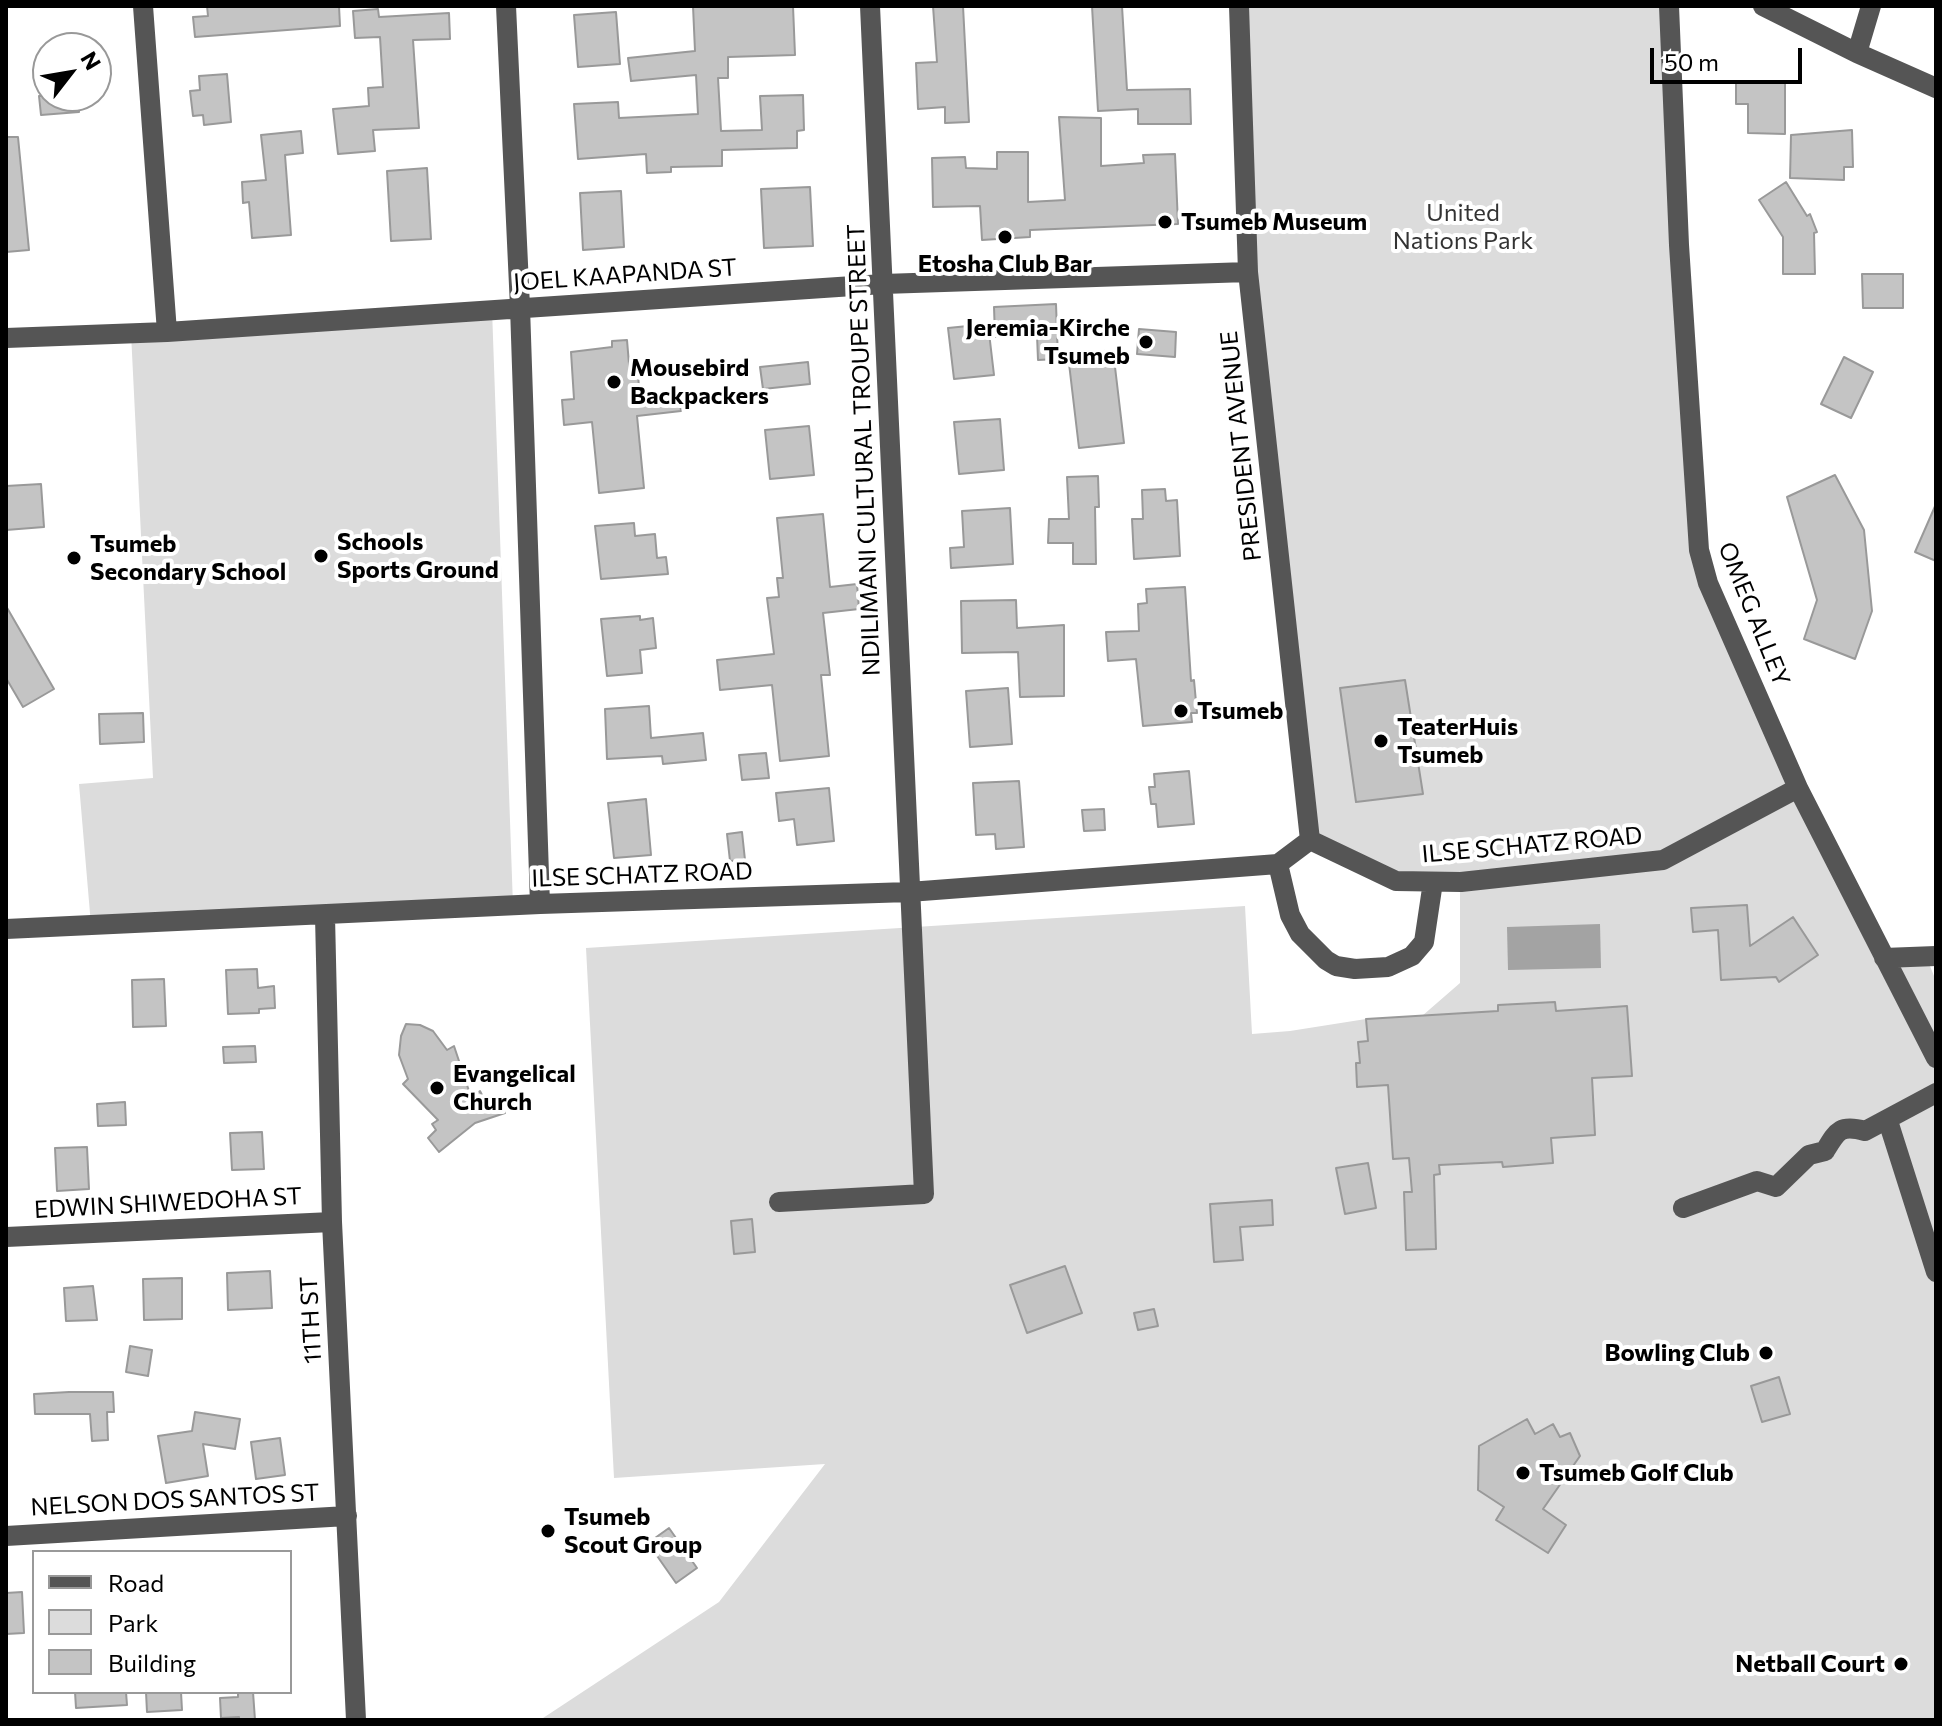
<!DOCTYPE html>
<style>
body{margin:0}
#map{position:relative;width:1942px;height:1726px;overflow:hidden;background:#fff;font-family:Commissioner,sans-serif}
canvas{display:block}
.frame{position:absolute;inset:0;border:8px solid #000;pointer-events:none}
.legend{position:absolute;left:32px;top:1550px;width:260px;height:144px;box-sizing:border-box;background:#fff;border:2px solid #999;margin:0;padding:10px 14px;list-style:none;font-size:24px;color:#000}
.legend li{display:flex;align-items:center;gap:16px;height:40px}
.legend b{width:40px;border:2px solid #999}
.north{position:absolute;left:32px;top:32px;width:80px;height:80px;box-sizing:border-box;background:#fff;border:2px solid #999;border-radius:50%;rotate:59deg;font-size:22px;font-weight:700;line-height:32px;text-align:center;color:#000}
.north::after{content:'';display:block;margin:auto;width:28px;height:36px;background:#000;clip-path:polygon(50% 0,100% 100%,50% 72%,0 100%)}
.scale{position:absolute;left:1650px;top:48px;width:152px;height:36px;box-sizing:border-box;border:4px solid #000;border-top:0;padding-left:10px;font-size:24px;line-height:28px;white-space:nowrap;color:#000;-webkit-text-stroke:6px #fff;paint-order:stroke}
</style>
<div id="map">
<canvas width="1942" height="1726"></canvas>
<div class="frame"></div>
<ul class="legend">
<li><b style="height:10px;background:#555"></b>Road</li>
<li><b style="height:22px;background:#dcdcdc"></b>Park</li>
<li><b style="height:22px;background:#c4c4c4"></b>Building</li>
</ul>
<div class="north">N</div>
<div class="scale">50 m</div>
</div>
<script>
const ctx = document.querySelector('canvas').getContext('2d');
ctx.lineJoin = 'round';
function fill(path, color) { ctx.fillStyle = color; ctx.fill(path, 'evenodd'); }
function stroke(path, color, width, dash) { ctx.strokeStyle = color; ctx.lineWidth = width; ctx.lineCap = dash ? 'butt' : 'round'; ctx.setLineDash(dash || []); ctx.stroke(path); }
function drawText(font, color, halo, rows, align = 'center') {
  ctx.font = font + ' Commissioner,sans-serif'; ctx.lineWidth = 8; ctx.setLineDash([]); ctx.textBaseline = 'middle'; ctx.strokeStyle = halo; ctx.fillStyle = color; for (const [text, x, y, turn = 0] of rows) {
    ctx.save(); ctx.translate(x, y); ctx.rotate((+turn || 0) * Math.PI / 180); ctx.textAlign = isNaN(turn) ? turn : align; if (halo) ctx.strokeText(text, 0, 0); ctx.fillText(text, 0, 0); ctx.restore();
  }
}
fill(new Path2D(`
 M 1235,6 L 1670,6 L 1699,550 L 1884,958 L 1926,956 L 1936,981 L 1936,1720 L 540,1720 L 719,1602 L 825,1464 L 614,1478 L 586,948 L 1245,906 L 1252,1034 L 1290,1031 L 1366,1019 L 1422,1016 L 1460,983 L 1460,882 L 1396,881 L 1310,840 L 1248,272 Z
 M 492,309 L 513,906 L 91,925 L 79,784 L 153,778 L 131,333 Z`), '#dcdcdc');
fill(new Path2D(`
 M 1600,924 L 1601,968 L 1508,970 L 1507,927 Z`), '#a3a3a3');
const building = new Path2D(`
 M 207,6 L 339,6 L 340,26 L 195,37 L 193,17 L 208,16 Z
 M 693,6 L 793,6 L 795,55 L 728,57 L 728,78 L 718,78 L 721,131 L 762,130 L 760,96 L 803,95 L 804,130 L 797,131 L 797,148 L 722,150 L 722,166 L 671,167 L 671,172 L 647,173 L 646,154 L 578,159 L 574,104 L 618,102 L 619,118 L 698,114 L 696,75 L 631,81 L 628,58 L 695,51 Z
 M 933,6 L 963,6 L 969,122 L 945,123 L 945,107 L 918,109 L 916,63 L 937,62 Z
 M 1092,6 L 1122,6 L 1127,90 L 1190,89 L 1191,124 L 1138,124 L 1138,109 L 1098,111 Z
 M 378,9 L 379,17 L 449,13 L 450,39 L 413,40 L 419,128 L 373,130 L 375,151 L 338,154 L 333,109 L 369,106 L 368,88 L 383,87 L 380,37 L 355,38 L 353,11 Z
 M 616,12 L 620,64 L 578,67 L 574,15 Z
 M 227,74 L 231,122 L 204,125 L 203,115 L 193,116 L 190,91 L 200,90 L 199,76 Z
 M 1736,82 L 1785,82 L 1785,134 L 1748,133 L 1748,104 L 1736,104 Z
 M 39,96 L 78,96 L 79,112 L 41,115 Z
 M 1059,117 L 1101,118 L 1101,166 L 1144,163 L 1143,155 L 1175,154 L 1178,224 L 1030,230 L 1030,237 L 982,240 L 980,206 L 933,207 L 932,158 L 965,157 L 966,168 L 997,169 L 997,152 L 1028,152 L 1028,202 L 1065,200 Z
 M 1852,130 L 1853,167 L 1844,167 L 1844,180 L 1790,178 L 1791,135 Z
 M 301,131 L 303,153 L 285,155 L 291,235 L 252,238 L 249,202 L 243,203 L 242,182 L 266,180 L 261,135 Z
 M 6,137 L 18,137 L 29,250 L 6,252 Z
 M 427,168 L 431,239 L 391,241 L 387,171 Z
 M 1786,182 L 1807,216 L 1810,214 L 1817,232 L 1814,233 L 1815,274 L 1783,274 L 1783,237 L 1759,200 Z
 M 810,187 L 813,246 L 764,248 L 761,189 Z
 M 621,191 L 624,247 L 583,250 L 580,193 Z
 M 1862,274 L 1903,274 L 1903,308 L 1863,308 Z
 M 1056,304 L 1058,359 L 1038,360 L 1037,335 L 995,337 L 994,307 Z
 M 988,324 L 994,375 L 954,379 L 948,328 Z
 M 1139,329 L 1176,332 L 1175,357 L 1137,354 Z
 M 627,340 L 630,376 L 638,375 L 640,399 L 679,396 L 681,411 L 637,416 L 644,488 L 599,493 L 592,422 L 564,425 L 562,400 L 574,399 L 571,352 L 612,347 L 612,341 Z
 M 1113,350 L 1124,443 L 1079,448 L 1068,355 Z
 M 1844,357 L 1873,372 L 1851,418 L 1821,404 Z
 M 808,362 L 810,384 L 763,389 L 760,367 Z
 M 1000,419 L 1004,470 L 959,474 L 954,422 Z
 M 809,426 L 814,475 L 770,479 L 765,430 Z
 M 1835,475 L 1864,530 L 1872,611 L 1855,659 L 1804,639 L 1817,600 L 1787,497 Z
 M 1098,476 L 1099,507 L 1095,507 L 1096,564 L 1073,564 L 1073,543 L 1048,543 L 1049,519 L 1069,519 L 1067,477 Z
 M 41,484 L 44,527 L 6,530 L 6,486 Z
 M 1165,489 L 1166,501 L 1177,500 L 1180,556 L 1134,559 L 1132,519 L 1143,519 L 1142,490 Z
 M 1936,504 L 1936,561 L 1915,552 Z
 M 1010,508 L 1013,564 L 951,568 L 950,548 L 964,547 L 962,511 Z
 M 823,514 L 830,587 L 857,584 L 859,609 L 823,613 L 830,675 L 821,675 L 829,756 L 780,761 L 772,685 L 720,690 L 717,660 L 774,654 L 767,598 L 779,597 L 777,578 L 783,578 L 777,518 Z
 M 634,523 L 635,536 L 655,534 L 657,558 L 666,557 L 668,574 L 601,579 L 595,526 Z
 M 1185,587 L 1191,681 L 1194,680 L 1197,713 L 1191,713 L 1192,722 L 1143,726 L 1136,659 L 1108,661 L 1106,632 L 1139,631 L 1138,604 L 1147,603 L 1146,589 Z
 M 1016,600 L 1017,628 L 1064,625 L 1064,696 L 1020,697 L 1018,652 L 962,653 L 961,601 Z
 M 6,606 L 54,689 L 23,707 L 6,678 Z
 M 640,616 L 640,620 L 653,618 L 656,648 L 640,650 L 642,673 L 607,676 L 601,619 Z
 M 1405,680 L 1423,794 L 1356,802 L 1340,688 Z
 M 1008,688 L 1012,744 L 970,747 L 966,691 Z
 M 649,706 L 651,738 L 703,733 L 706,760 L 663,764 L 662,756 L 607,759 L 605,709 Z
 M 143,713 L 144,742 L 100,744 L 99,714 Z
 M 766,753 L 769,778 L 742,780 L 739,755 Z
 M 1189,771 L 1194,824 L 1158,827 L 1156,804 L 1151,804 L 1149,787 L 1155,787 L 1154,774 Z
 M 1019,781 L 1024,847 L 996,849 L 995,834 L 976,835 L 973,783 Z
 M 829,788 L 834,841 L 797,845 L 794,819 L 779,821 L 776,793 Z
 M 646,799 L 651,855 L 614,858 L 608,803 Z
 M 1104,809 L 1105,830 L 1084,831 L 1082,810 Z
 M 742,832 L 745,860 L 730,861 L 727,834 Z
 M 1747,905 L 1750,946 L 1793,917 L 1818,955 L 1779,982 L 1776,977 L 1721,980 L 1718,930 L 1693,932 L 1691,908 Z
 M 257,969 L 258,988 L 274,986 L 275,1008 L 259,1009 L 259,1013 L 228,1014 L 226,970 Z
 M 164,979 L 166,1026 L 133,1027 L 132,980 Z
 M 1555,1002 L 1556,1011 L 1627,1006 L 1632,1076 L 1592,1078 L 1595,1135 L 1551,1138 L 1553,1163 L 1503,1167 L 1502,1162 L 1439,1165 L 1440,1174 L 1434,1175 L 1436,1249 L 1406,1250 L 1404,1192 L 1412,1192 L 1409,1158 L 1393,1159 L 1388,1085 L 1357,1087 L 1356,1063 L 1360,1063 L 1358,1042 L 1368,1041 L 1366,1019 L 1498,1011 L 1498,1005 Z
 M 406,1024 L 420,1025 L 433,1031 L 447,1050 L 454,1046 L 471,1097 L 480,1091 L 484,1099 L 499,1096 L 505,1113 L 475,1123 L 439,1152 L 428,1138 L 436,1130 L 432,1124 L 438,1120 L 403,1084 L 408,1079 L 399,1055 L 401,1036 Z
 M 255,1046 L 256,1062 L 224,1063 L 223,1047 Z
 M 125,1102 L 126,1125 L 98,1126 L 97,1104 Z
 M 262,1132 L 264,1169 L 232,1170 L 230,1133 Z
 M 87,1147 L 89,1189 L 57,1191 L 55,1148 Z
 M 1368,1163 L 1376,1208 L 1345,1214 L 1336,1168 Z
 M 1272,1200 L 1273,1225 L 1240,1227 L 1243,1260 L 1214,1262 L 1210,1204 Z
 M 752,1219 L 755,1252 L 734,1254 L 731,1221 Z
 M 1065,1266 L 1082,1313 L 1027,1333 L 1010,1285 Z
 M 270,1271 L 272,1308 L 228,1310 L 227,1273 Z
 M 182,1278 L 182,1319 L 144,1320 L 143,1279 Z
 M 93,1286 L 97,1320 L 66,1321 L 64,1288 Z
 M 1154,1309 L 1158,1326 L 1138,1330 L 1134,1313 Z
 M 130,1346 L 152,1350 L 148,1376 L 126,1372 Z
 M 1779,1377 L 1790,1414 L 1762,1422 L 1751,1386 Z
 M 69,1392 L 113,1392 L 114,1412 L 107,1412 L 108,1440 L 92,1441 L 90,1414 L 35,1414 L 34,1394 Z
 M 195,1412 L 240,1419 L 235,1449 L 203,1444 L 208,1476 L 166,1483 L 158,1436 L 192,1431 Z
 M 1527,1419 L 1535,1434 L 1553,1424 L 1560,1437 L 1570,1433 L 1580,1456 L 1543,1509 L 1566,1525 L 1548,1553 L 1496,1520 L 1504,1507 L 1478,1490 L 1479,1446 Z
 M 280,1438 L 285,1475 L 256,1479 L 251,1442 Z
 M 669,1528 L 697,1568 L 676,1583 L 648,1543 Z
 M 22,1592 L 24,1633 L 6,1634 L 6,1593 Z
 M 75,1692 L 126,1692 L 127,1705 L 76,1708 Z
 M 146,1692 L 181,1692 L 182,1710 L 147,1712 Z
 M 253,1692 L 255,1720 L 239,1720 L 239,1717 L 221,1718 L 220,1698 L 238,1697 L 238,1693 Z`);
fill(building, '#c4c4c4');
stroke(building, '#999', 2);
stroke(new Path2D(`
 M 143,6 L 167,332
 M 506,6 L 520,307 L 540,904
 M 1239,6 L 1248,272 L 1310,840 L 1278,864
 M 1669,6 L 1679,245 L 1699,550 L 1708,583 L 1798,788 L 1936,1058
 M 1763,6 L 1857,53 L 1936,88
 M 1857,53 L 1871,6
 M 6,338 L 167,332 L 883,284 L 1248,272
 M 1310,840 L 1396,881 L 1461,882 L 1663,860 L 1798,788
 M 1278,864 L 1290,915 L 1300,934 L 1326,960 L 1336,966 L 1355,969 L 1388,967 L 1412,956 L 1424,942 L 1433,882
 M 325,916 L 332,1222 L 356,1720
 M 6,929 L 540,904 L 909,892 L 1278,864
 M 1884,958 L 1936,956
 M 1888,1121 L 1936,1272
 M 779,1202 L 924,1194 L 870,6
 M 1683,1208 L 1757,1181 L 1776,1187 L 1809,1155 L 1825,1151 C 1837,1131 1840,1124 1865,1131 L 1936,1093
 M 6,1237 L 332,1222
 M 6,1536 L 347,1516`), '#555', 20);
for (const [x, y, r, color] of [
 [1165,222,8,"#000"],
 [1005,237,8,"#000"],
 [1146,342,8,"#000"],
 [614,382,8,"#000"],
 [321,556,8,"#000"],
 [74,558,8,"#000"],
 [1181,711,8,"#000"],
 [1381,741,8,"#000"],
 [437,1088,8,"#000"],
 [1766,1353,8,"#000"],
 [1523,1473,8,"#000"],
 [548,1531,8,"#000"],
 [1901,1664,8,"#000"]
]) { const dot = new Path2D(); dot.arc(x, y, r, 0, 2 * Math.PI); ctx.fillStyle = color; ctx.fill(dot); stroke(dot, '#fff', 3); }
drawText('24px', '#333', '#fff', [
 ["United",1463,213],
 ["Nations Park",1463,241]
]);
drawText('bold 24px', '#000', '#fff', [
 ["Tsumeb Museum",1181,222],
 ["Etosha Club Bar",1005,264,"center"],
 ["Jeremia-Kirche",1130,328,"right"],
 ["Tsumeb",1130,356,"right"],
 ["Mousebird",630,368],
 ["Backpackers",630,396],
 ["Schools",337,542],
 ["Sports Ground",337,570],
 ["Tsumeb",90,544],
 ["Secondary School",90,572],
 ["Tsumeb",1197,711],
 ["TeaterHuis",1397,727],
 ["Tsumeb",1397,755],
 ["Evangelical",453,1074],
 ["Church",453,1102],
 ["Bowling Club",1750,1353,"right"],
 ["Tsumeb Golf Club",1539,1473],
 ["Tsumeb",564,1517],
 ["Scout Group",564,1545],
 ["Netball Court",1885,1664,"right"]
], 'left');
drawText('24px', '#000', '#fff', [
 ["JOEL KAAPANDA ST",625,275,-4],
 ["PRESIDENT AVENUE",1241,446,-96],
 ["NDILIMANI CULTURAL TROUPE STREET",864,450,-92],
 ["OMEG ALLEY",1754,614,68],
 ["ILSE SCHATZ ROAD",1532,845,-5],
 ["ILSE SCHATZ ROAD",642,875,-2],
 ["EDWIN SHIWEDOHA ST",168,1203,-3],
 ["11TH ST",311,1320,-93],
 ["NELSON DOS SANTOS ST",175,1500,-3]
]);
</script>
